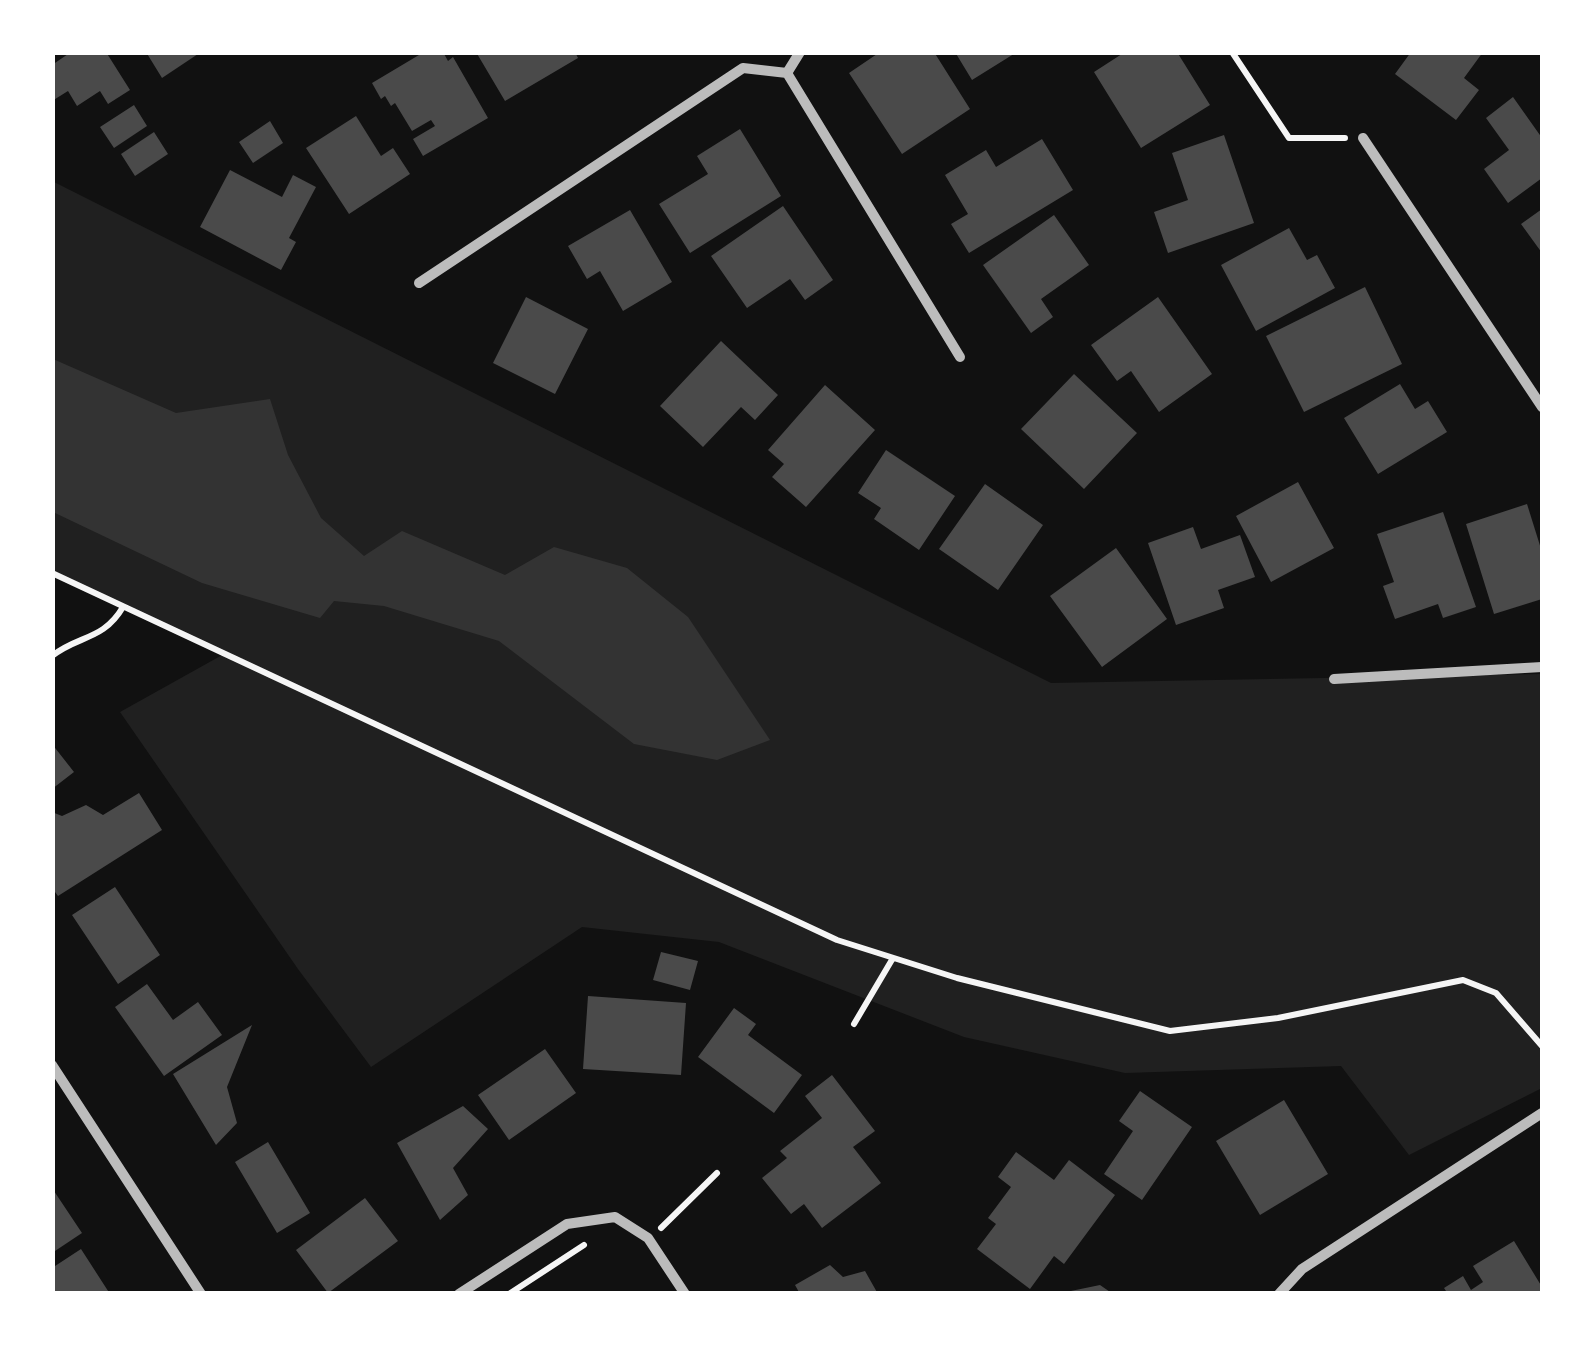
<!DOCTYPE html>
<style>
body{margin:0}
#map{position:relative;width:1595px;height:1346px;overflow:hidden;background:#111;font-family:Figtree,sans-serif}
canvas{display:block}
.frame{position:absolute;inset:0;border:55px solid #fff;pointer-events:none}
</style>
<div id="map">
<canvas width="1595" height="1346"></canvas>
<div class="frame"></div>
</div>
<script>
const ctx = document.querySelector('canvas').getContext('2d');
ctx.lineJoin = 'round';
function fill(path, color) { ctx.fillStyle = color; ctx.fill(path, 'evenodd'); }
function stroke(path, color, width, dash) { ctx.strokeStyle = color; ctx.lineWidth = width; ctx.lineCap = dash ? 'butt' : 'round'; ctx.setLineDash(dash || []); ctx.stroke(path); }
fill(new Path2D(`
 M 52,181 L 1051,683 L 1542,674 L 1542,1088 L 1409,1155 L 1341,1066 L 1125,1073 L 964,1037 L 719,942 L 582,927 L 371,1067 L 298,969 L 120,712 L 224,654 L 53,577 Z`), '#202020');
fill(new Path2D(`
 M 53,359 L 176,413 L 270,399 L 288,455 L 321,518 L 364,556 L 402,531 L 505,575 L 554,547 L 627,568 L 688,617 L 770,740 L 717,760 L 634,744 L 499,641 L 384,606 L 334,601 L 320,618 L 202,583 L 53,512 Z`), '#333');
fill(new Path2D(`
 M 71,52 L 106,52 L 130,90 L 108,104 L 100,91 L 77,106 L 68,91 L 52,101 L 52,65 Z
 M 146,52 L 201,52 L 162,78 Z
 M 424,52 L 443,52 L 448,61 L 453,57 L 488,118 L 423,156 L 413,139 L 435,126 L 431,120 L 412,131 L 395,103 L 391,106 L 385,96 L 381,99 L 372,83 Z
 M 476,52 L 575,52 L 578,58 L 505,101 Z
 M 880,52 L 934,52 L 970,109 L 902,154 L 849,73 Z
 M 955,52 L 1017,52 L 972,80 Z
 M 1125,52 L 1177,52 L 1210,105 L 1141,148 L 1094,72 Z
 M 1411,52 L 1483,52 L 1464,78 L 1479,90 L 1456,120 L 1395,74 Z
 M 1513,97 L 1542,138 L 1542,178 L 1508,203 L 1484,169 L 1509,150 L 1486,118 Z
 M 134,105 L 147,126 L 114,148 L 100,127 Z
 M 356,116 L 381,156 L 393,148 L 410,174 L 349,214 L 306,148 Z
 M 270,121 L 283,143 L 253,163 L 239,142 Z
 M 740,129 L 781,196 L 690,253 L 659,204 L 708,174 L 697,156 Z
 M 154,132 L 168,154 L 135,176 L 121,154 Z
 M 1224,135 L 1254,223 L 1168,253 L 1154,212 L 1188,200 L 1172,153 Z
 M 1042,139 L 1073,190 L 969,253 L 951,224 L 968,214 L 945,175 L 986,150 L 996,167 Z
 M 230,170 L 282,197 L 293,175 L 316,187 L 289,238 L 296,242 L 281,270 L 200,227 Z
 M 783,206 L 833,280 L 805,300 L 790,279 L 747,308 L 711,256 Z
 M 1542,209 L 1542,253 L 1521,224 Z
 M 630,210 L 672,282 L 623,311 L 600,271 L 587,279 L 568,246 Z
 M 1054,215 L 1089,265 L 1041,299 L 1053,317 L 1031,333 L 983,265 Z
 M 1289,228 L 1307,260 L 1317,255 L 1335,288 L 1256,331 L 1221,265 Z
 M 1365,287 L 1402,364 L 1304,412 L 1266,336 Z
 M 526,297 L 588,329 L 555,394 L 493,363 Z
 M 1158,297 L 1212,374 L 1159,412 L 1131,371 L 1117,381 L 1091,345 Z
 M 721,341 L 778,395 L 755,420 L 741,407 L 703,447 L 660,406 Z
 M 1074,374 L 1137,433 L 1084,489 L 1021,429 Z
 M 1400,384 L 1415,409 L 1428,401 L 1447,432 L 1378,474 L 1344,418 Z
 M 825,385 L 875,430 L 806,507 L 772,477 L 784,464 L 768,450 Z
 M 886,450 L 955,496 L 919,550 L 874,519 L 881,508 L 858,493 Z
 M 1298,482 L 1334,548 L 1271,582 L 1236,516 Z
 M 985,484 L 1043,525 L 998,590 L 939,549 Z
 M 1527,504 L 1542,552 L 1542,599 L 1494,614 L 1466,524 Z
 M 1443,512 L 1476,607 L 1443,618 L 1438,604 L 1395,619 L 1383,586 L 1394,582 L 1377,534 Z
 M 1193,527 L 1201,549 L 1240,535 L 1255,577 L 1218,590 L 1224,608 L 1176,625 L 1148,543 Z
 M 1116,548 L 1167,619 L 1102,667 L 1050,596 Z
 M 52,744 L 74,772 L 52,789 Z
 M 139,793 L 162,830 L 58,896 L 52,888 L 52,812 L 62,816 L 86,805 L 103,815 Z
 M 115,887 L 160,955 L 118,984 L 72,915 Z
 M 661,952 L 698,961 L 690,990 L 653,980 Z
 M 147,984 L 173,1020 L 198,1002 L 222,1035 L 164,1076 L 115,1007 Z
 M 588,996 L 686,1003 L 681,1075 L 583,1069 Z
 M 734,1008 L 756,1024 L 748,1035 L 802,1075 L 774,1113 L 698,1057 Z
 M 252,1025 L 227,1087 L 237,1123 L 216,1145 L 173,1074 Z
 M 545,1049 L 576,1093 L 509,1140 L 478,1095 Z
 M 832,1075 L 875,1131 L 853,1147 L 881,1183 L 822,1228 L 804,1204 L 791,1214 L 762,1178 L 787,1158 L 780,1151 L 822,1118 L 805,1096 Z
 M 1140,1091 L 1192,1127 L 1142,1200 L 1104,1174 L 1133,1131 L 1119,1121 Z
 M 1284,1100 L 1328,1174 L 1260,1215 L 1216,1141 Z
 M 463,1106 L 488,1129 L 453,1168 L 468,1195 L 440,1220 L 397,1143 Z
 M 268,1142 L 310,1213 L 277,1233 L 235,1162 Z
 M 1016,1152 L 1054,1180 L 1069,1160 L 1115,1195 L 1064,1264 L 1054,1256 L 1030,1289 L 977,1249 L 996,1224 L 988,1218 L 1011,1187 L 998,1177 Z
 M 52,1188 L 82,1233 L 52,1253 Z
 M 365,1198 L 398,1241 L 328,1293 L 296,1250 Z
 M 1514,1241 L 1542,1287 L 1542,1294 L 1448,1294 L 1444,1288 L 1463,1276 L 1471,1290 L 1483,1282 L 1473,1266 Z
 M 81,1249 L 110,1294 L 52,1294 L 52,1268 Z
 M 830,1265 L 843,1277 L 865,1271 L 878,1294 L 800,1294 L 795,1285 Z
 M 1100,1285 L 1113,1294 L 1066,1294 L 1066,1292 Z`), '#4a4a4a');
stroke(new Path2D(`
 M 1232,52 L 1289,138 L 1345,138
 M 52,573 L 837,940 L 957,978 L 1170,1031 L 1278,1018 L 1463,980 L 1496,993 L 1542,1046
 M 52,656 C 78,635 103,641 123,607
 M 854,1024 L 893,958
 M 661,1228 L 717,1173
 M 509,1294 L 584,1245`), '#f5f5f5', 6);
stroke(new Path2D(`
 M 800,52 L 787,73 L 960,357
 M 1363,138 L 1542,407
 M 419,283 L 743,68 L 787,73
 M 1334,679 L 1542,667
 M 52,1065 L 201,1294
 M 459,1294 L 567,1224 L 615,1217 L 648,1238 L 685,1294
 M 1279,1294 L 1302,1269 L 1542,1113`), '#bcbcbc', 10);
</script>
